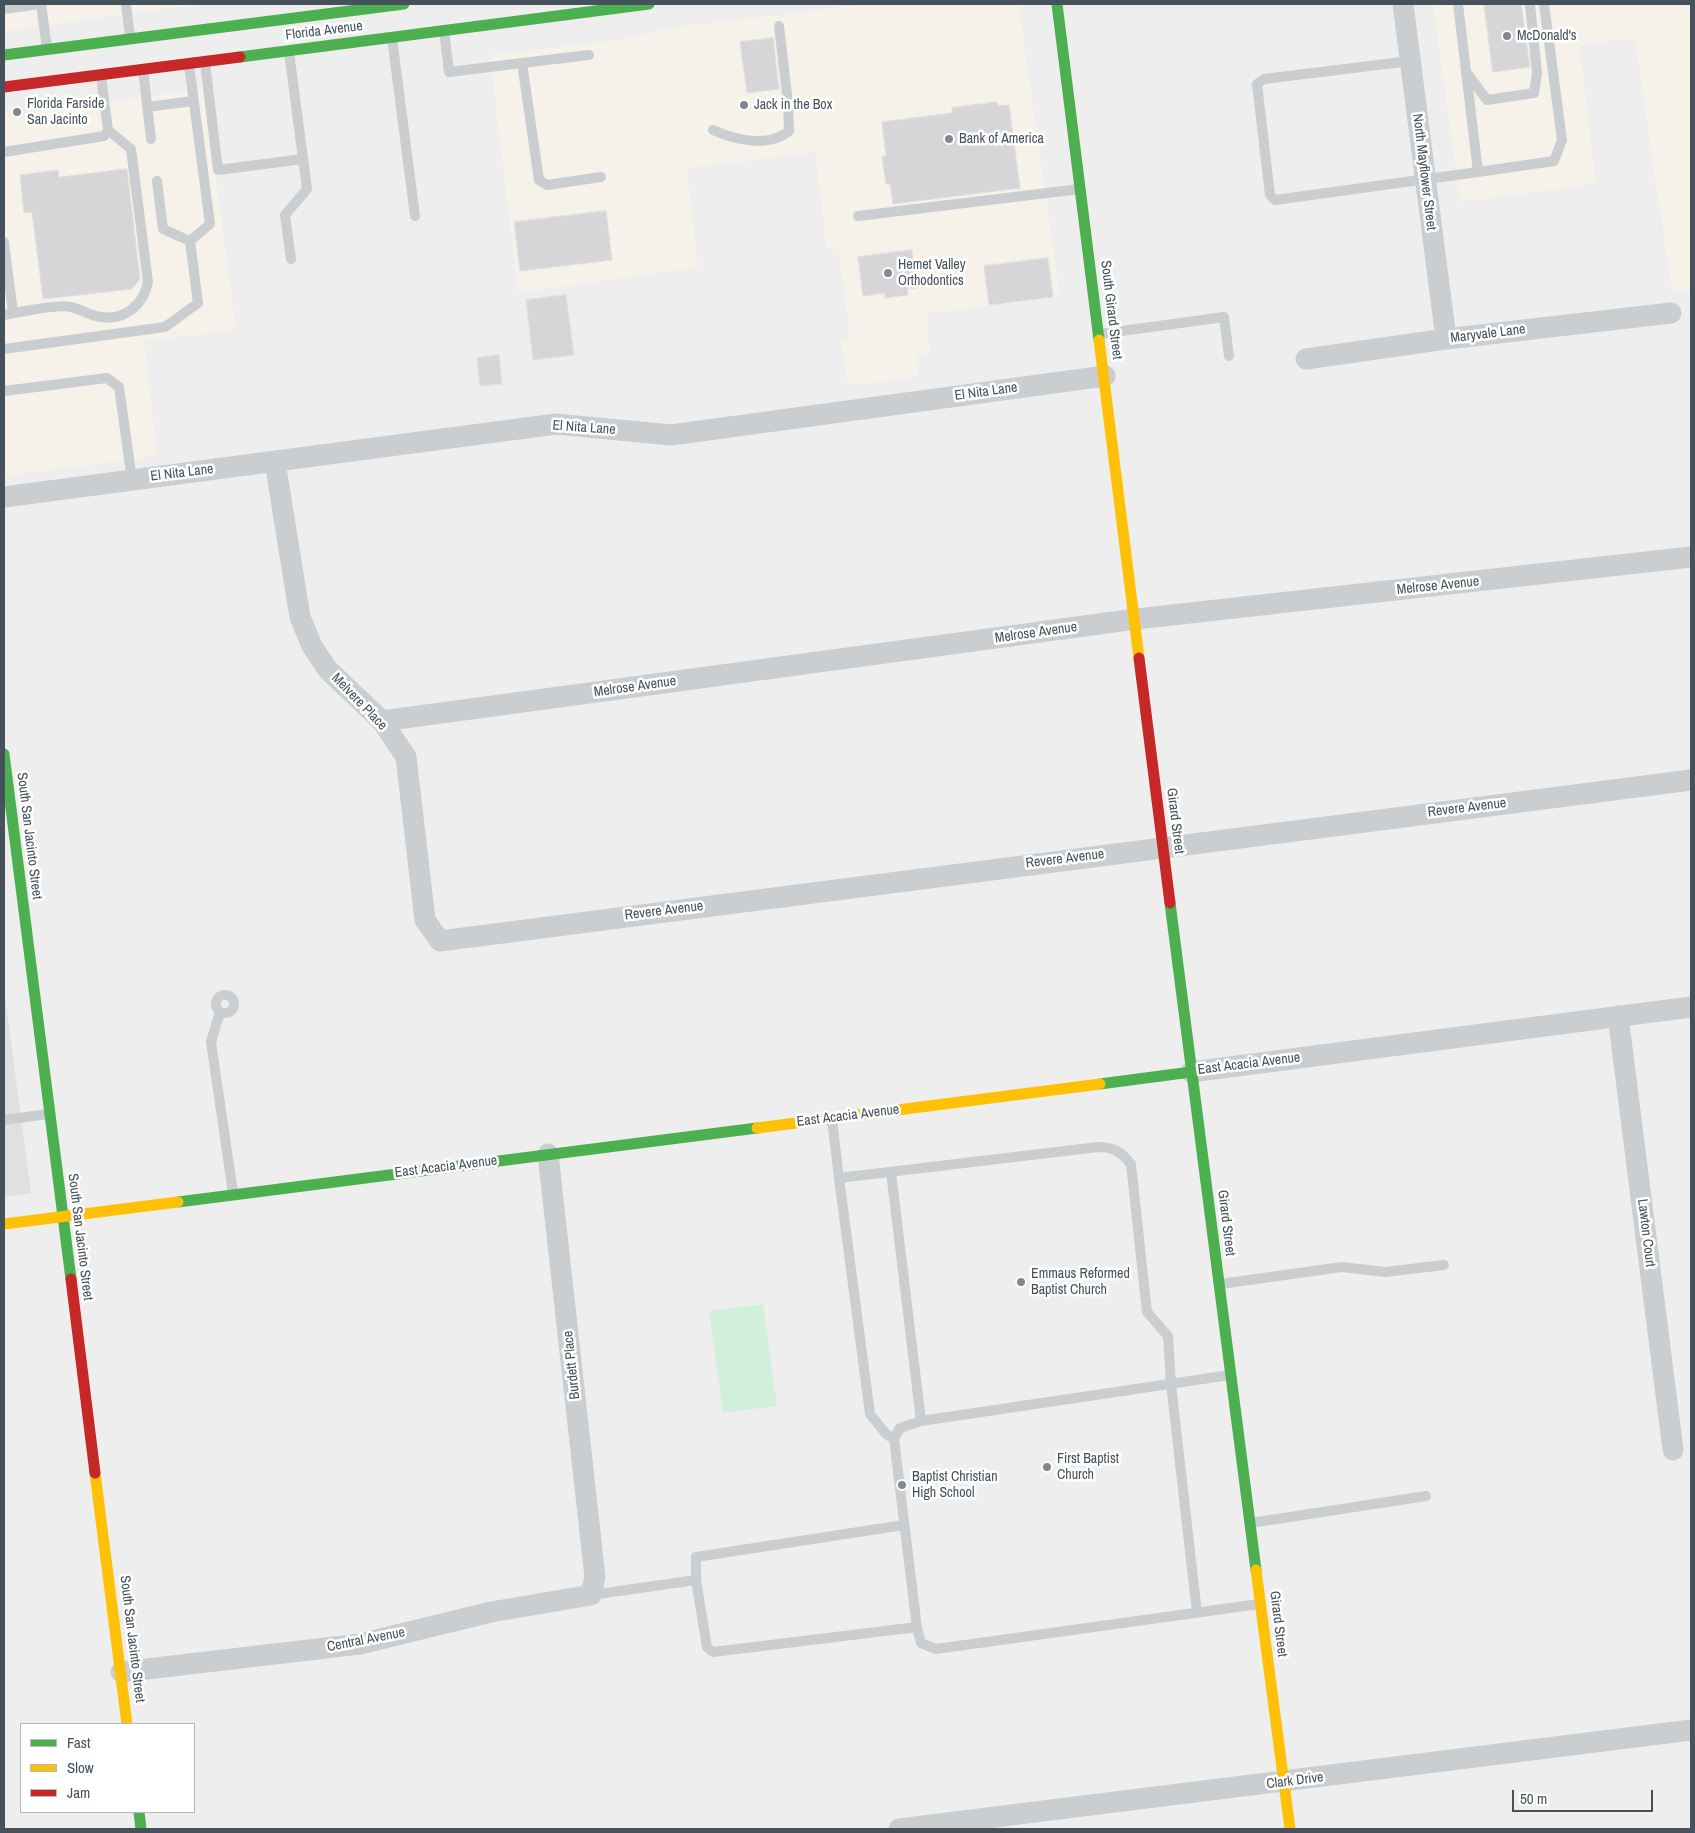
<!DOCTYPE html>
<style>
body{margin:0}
#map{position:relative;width:1695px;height:1833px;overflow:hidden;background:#efeeee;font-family:"Archivo Narrow",sans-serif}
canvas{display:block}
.frame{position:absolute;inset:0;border:5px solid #45525c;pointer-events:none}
.legend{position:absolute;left:20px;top:1723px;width:175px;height:90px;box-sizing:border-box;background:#fff;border:1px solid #b5babe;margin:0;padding:6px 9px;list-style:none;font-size:15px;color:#45525c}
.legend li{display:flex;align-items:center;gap:10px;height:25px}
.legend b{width:25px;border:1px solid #b5babe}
.scale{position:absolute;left:1512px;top:1790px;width:141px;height:22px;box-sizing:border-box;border:2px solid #45525c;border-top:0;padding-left:6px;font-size:15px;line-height:18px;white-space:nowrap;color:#45525c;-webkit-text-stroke:4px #fff;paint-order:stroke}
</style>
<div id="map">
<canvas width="1695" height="1833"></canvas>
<div class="frame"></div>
<ul class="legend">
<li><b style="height:6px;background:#4caf50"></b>Fast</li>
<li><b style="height:6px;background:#ffc107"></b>Slow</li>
<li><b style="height:6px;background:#c62828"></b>Jam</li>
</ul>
<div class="scale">50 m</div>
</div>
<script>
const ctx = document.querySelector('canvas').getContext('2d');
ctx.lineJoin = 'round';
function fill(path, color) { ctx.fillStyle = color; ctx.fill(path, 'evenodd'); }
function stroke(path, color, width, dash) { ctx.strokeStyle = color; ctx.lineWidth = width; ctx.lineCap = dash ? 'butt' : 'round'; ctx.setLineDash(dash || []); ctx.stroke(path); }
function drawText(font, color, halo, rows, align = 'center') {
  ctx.font = font + ' "Archivo Narrow",sans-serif'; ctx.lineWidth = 5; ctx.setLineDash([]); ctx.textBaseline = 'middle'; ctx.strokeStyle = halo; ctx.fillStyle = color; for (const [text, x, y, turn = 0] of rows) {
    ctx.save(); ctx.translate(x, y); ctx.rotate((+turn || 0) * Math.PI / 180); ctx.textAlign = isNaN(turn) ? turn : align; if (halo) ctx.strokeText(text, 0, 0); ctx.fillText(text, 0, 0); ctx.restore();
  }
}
fill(new Path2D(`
 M 4,4 L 203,4 L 4,31 Z
 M 868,4 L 1018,4 L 1060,297 L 926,314 L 930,353 L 916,355 L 919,377 L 848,385 L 841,339 L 850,337 L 839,249 L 827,249 L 815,152 L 687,168 L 698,267 L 518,293 L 490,55 L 614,41 L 670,28 Z
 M 1433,4 L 1691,4 L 1691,289 L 1672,292 L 1635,38 L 1579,46 L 1596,184 L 1461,202 Z
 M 204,89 L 236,330 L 144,341 L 157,456 L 11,475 L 4,473 L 4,117 Z`), '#f7f2e9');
fill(new Path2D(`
 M 4,988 L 31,1193 L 4,1197 Z`), '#e1dfe0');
fill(new Path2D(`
 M 763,1304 L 777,1406 L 723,1413 L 709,1311 Z`), '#d1f0dc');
const building = new Path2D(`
 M 1484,4 L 1521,4 L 1530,67 L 1493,72 Z
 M 773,38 L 779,89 L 747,93 L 740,42 Z
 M 997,102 L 998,106 L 1009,105 L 1020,188 L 893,204 L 890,184 L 886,184 L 882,156 L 886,156 L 882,122 L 952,113 L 952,108 Z
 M 127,169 L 140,279 L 132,289 L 43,299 L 32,212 L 24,213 L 20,175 L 58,170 L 59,177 Z
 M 606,211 L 612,260 L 520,271 L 514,222 Z
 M 912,250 L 917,288 L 907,289 L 908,295 L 885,298 L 885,293 L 863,296 L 858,257 Z
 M 1048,258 L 1053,297 L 989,305 L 984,266 Z
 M 566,295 L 574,355 L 533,360 L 526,300 Z
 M 499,355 L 502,384 L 480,386 L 477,358 Z`);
fill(building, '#d6d6d9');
stroke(building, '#e0e0e1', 1);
stroke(new Path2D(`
 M 126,4 L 130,37
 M 1458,4 L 1478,172 L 1554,161 L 1562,140 L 1544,4
 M 4,9 L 41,4 L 47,48
 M 444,31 L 449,72 L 522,63 L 539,180 L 547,185 L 601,177
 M 392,38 L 415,216
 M 289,52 L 307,189 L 285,215 L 291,259
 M 1410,61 L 1264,79 L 1257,84 L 1270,195 L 1275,200 L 1478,172
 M 205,63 L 218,170 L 303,159
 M 522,63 L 589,55
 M 189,65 L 210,224 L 190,241
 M 143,70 L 151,139
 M 1467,73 L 1487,100 L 1534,93 L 1537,73 L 1530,4
 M 147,107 L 193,101
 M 713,130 C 735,140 769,148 789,131 L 788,103 L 779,26
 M 4,152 L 104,136 L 108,130 L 101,76
 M 157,181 L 163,229 L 190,241
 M 858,216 L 1080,189
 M 4,242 L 13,313 L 4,315
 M 13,313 C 29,311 57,304 71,307 C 81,309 90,316 101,317 C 125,321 144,304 148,282 L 131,149 L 108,130
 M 1100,334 L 1224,317 L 1229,356
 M 4,349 L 165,327 L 198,303 L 190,241
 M 4,391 L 107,378 L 119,387 L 132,480
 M216 1004a9 9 0 1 1 18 0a9 9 0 1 1-18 0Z
 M 220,1012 L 211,1042 L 233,1193
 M 4,1120 L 48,1114
 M 832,1120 L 839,1178
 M 891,1172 L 921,1421
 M 1220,1284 L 1342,1267 L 1385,1272 L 1444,1265
 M 1230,1375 L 921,1421 L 900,1428 L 894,1439 L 917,1628 L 921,1643 L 936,1649 L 1259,1604
 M 894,1439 L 886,1434 L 870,1414 L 839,1178 L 1098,1147 C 1114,1147 1121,1152 1131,1164 L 1147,1312 L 1168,1336 L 1171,1384 L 1197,1613
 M 1251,1523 L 1426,1496
 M 696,1580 L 707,1647 L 713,1652 L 917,1627
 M 591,1595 L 696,1580 L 696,1557 L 904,1525`), '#caced0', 10);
stroke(new Path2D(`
 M 1403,4 L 1446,339
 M 1306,359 L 1446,339 L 1671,313
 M 275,462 L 300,617 L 312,646 L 328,670 L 382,721 L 406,757 L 425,920 L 440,941 L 1691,780
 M 4,497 L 556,424 L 671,435 L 1105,376
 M 382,721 L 1136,619 L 1691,557
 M 1618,1016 L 1673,1450
 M 1191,1072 L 1691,1007
 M 121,1672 L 360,1644 L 491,1612 L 591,1595 L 595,1577 L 548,1154
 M 899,1829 L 1691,1730`), '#caced0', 21);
stroke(new Path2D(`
 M 1057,4 L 1099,340
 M 4,55 L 404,4
 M 240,57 L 649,4
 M 4,754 L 71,1279
 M 1170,903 L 1256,1570
 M 1100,1084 L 1191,1072
 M 178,1202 L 757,1128
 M 139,1812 L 141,1829`), '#4caf50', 11);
stroke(new Path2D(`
 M 1099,340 L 1139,658
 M 757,1128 L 1100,1084
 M 4,1224 L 178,1202
 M 95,1473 L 127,1724
 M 1256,1570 L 1290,1829`), '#ffc107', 11);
stroke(new Path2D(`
 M 4,87 L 240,57
 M 1139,658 L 1170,903
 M 71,1279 L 95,1473`), '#c62828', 11);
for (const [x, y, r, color] of [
 [1507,36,5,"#80898f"],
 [744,105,5,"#80898f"],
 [17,112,5,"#80898f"],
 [949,139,5,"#80898f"],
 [888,273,5,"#80898f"],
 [1021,1282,5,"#80898f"],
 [1047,1467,5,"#80898f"],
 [902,1485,5,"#80898f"]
]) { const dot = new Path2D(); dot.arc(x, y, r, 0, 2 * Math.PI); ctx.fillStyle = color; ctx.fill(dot); stroke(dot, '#fff', 2); }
drawText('14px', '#45525c', '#fff', [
 ["Florida Avenue",324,31,-7],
 ["North Mayflower Street",1424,172,83],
 ["South Girard Street",1111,310,83],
 ["Maryvale Lane",1488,334,-7],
 ["El Nita Lane",986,392,-8],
 ["El Nita Lane",584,428,4],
 ["El Nita Lane",182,473,-7],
 ["Melrose Avenue",1438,586,-6],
 ["Melrose Avenue",1036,633,-8],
 ["Melrose Avenue",635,687,-8],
 ["Melvere Place",359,702,46],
 ["Revere Avenue",1467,808,-7],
 ["Girard Street",1175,821,83],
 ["South San Jacinto Street",29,836,83],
 ["Revere Avenue",1065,859,-7],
 ["Revere Avenue",664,911,-7],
 ["East Acacia Avenue",1249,1064,-7],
 ["East Acacia Avenue",848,1116,-7],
 ["East Acacia Avenue",446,1167,-7],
 ["Girard Street",1226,1223,83],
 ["Lawton Court",1646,1233,83],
 ["South San Jacinto Street",80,1237,83],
 ["Burdett Place",572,1365,-96],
 ["Girard Street",1278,1624,83],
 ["South San Jacinto Street",132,1639,83],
 ["Central Avenue",366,1640,-11],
 ["Clark Drive",1295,1781,-7]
]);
drawText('14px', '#45525c', '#fff', [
 ["McDonald's",1517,36],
 ["Florida Farside",27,104],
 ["San Jacinto",27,120],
 ["Jack in the Box",754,105],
 ["Bank of America",959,139],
 ["Hemet Valley",898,265],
 ["Orthodontics",898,281],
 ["Emmaus Reformed",1031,1274],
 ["Baptist Church",1031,1290],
 ["First Baptist",1057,1459],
 ["Church",1057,1475],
 ["Baptist Christian",912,1477],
 ["High School",912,1493]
], 'left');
</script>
